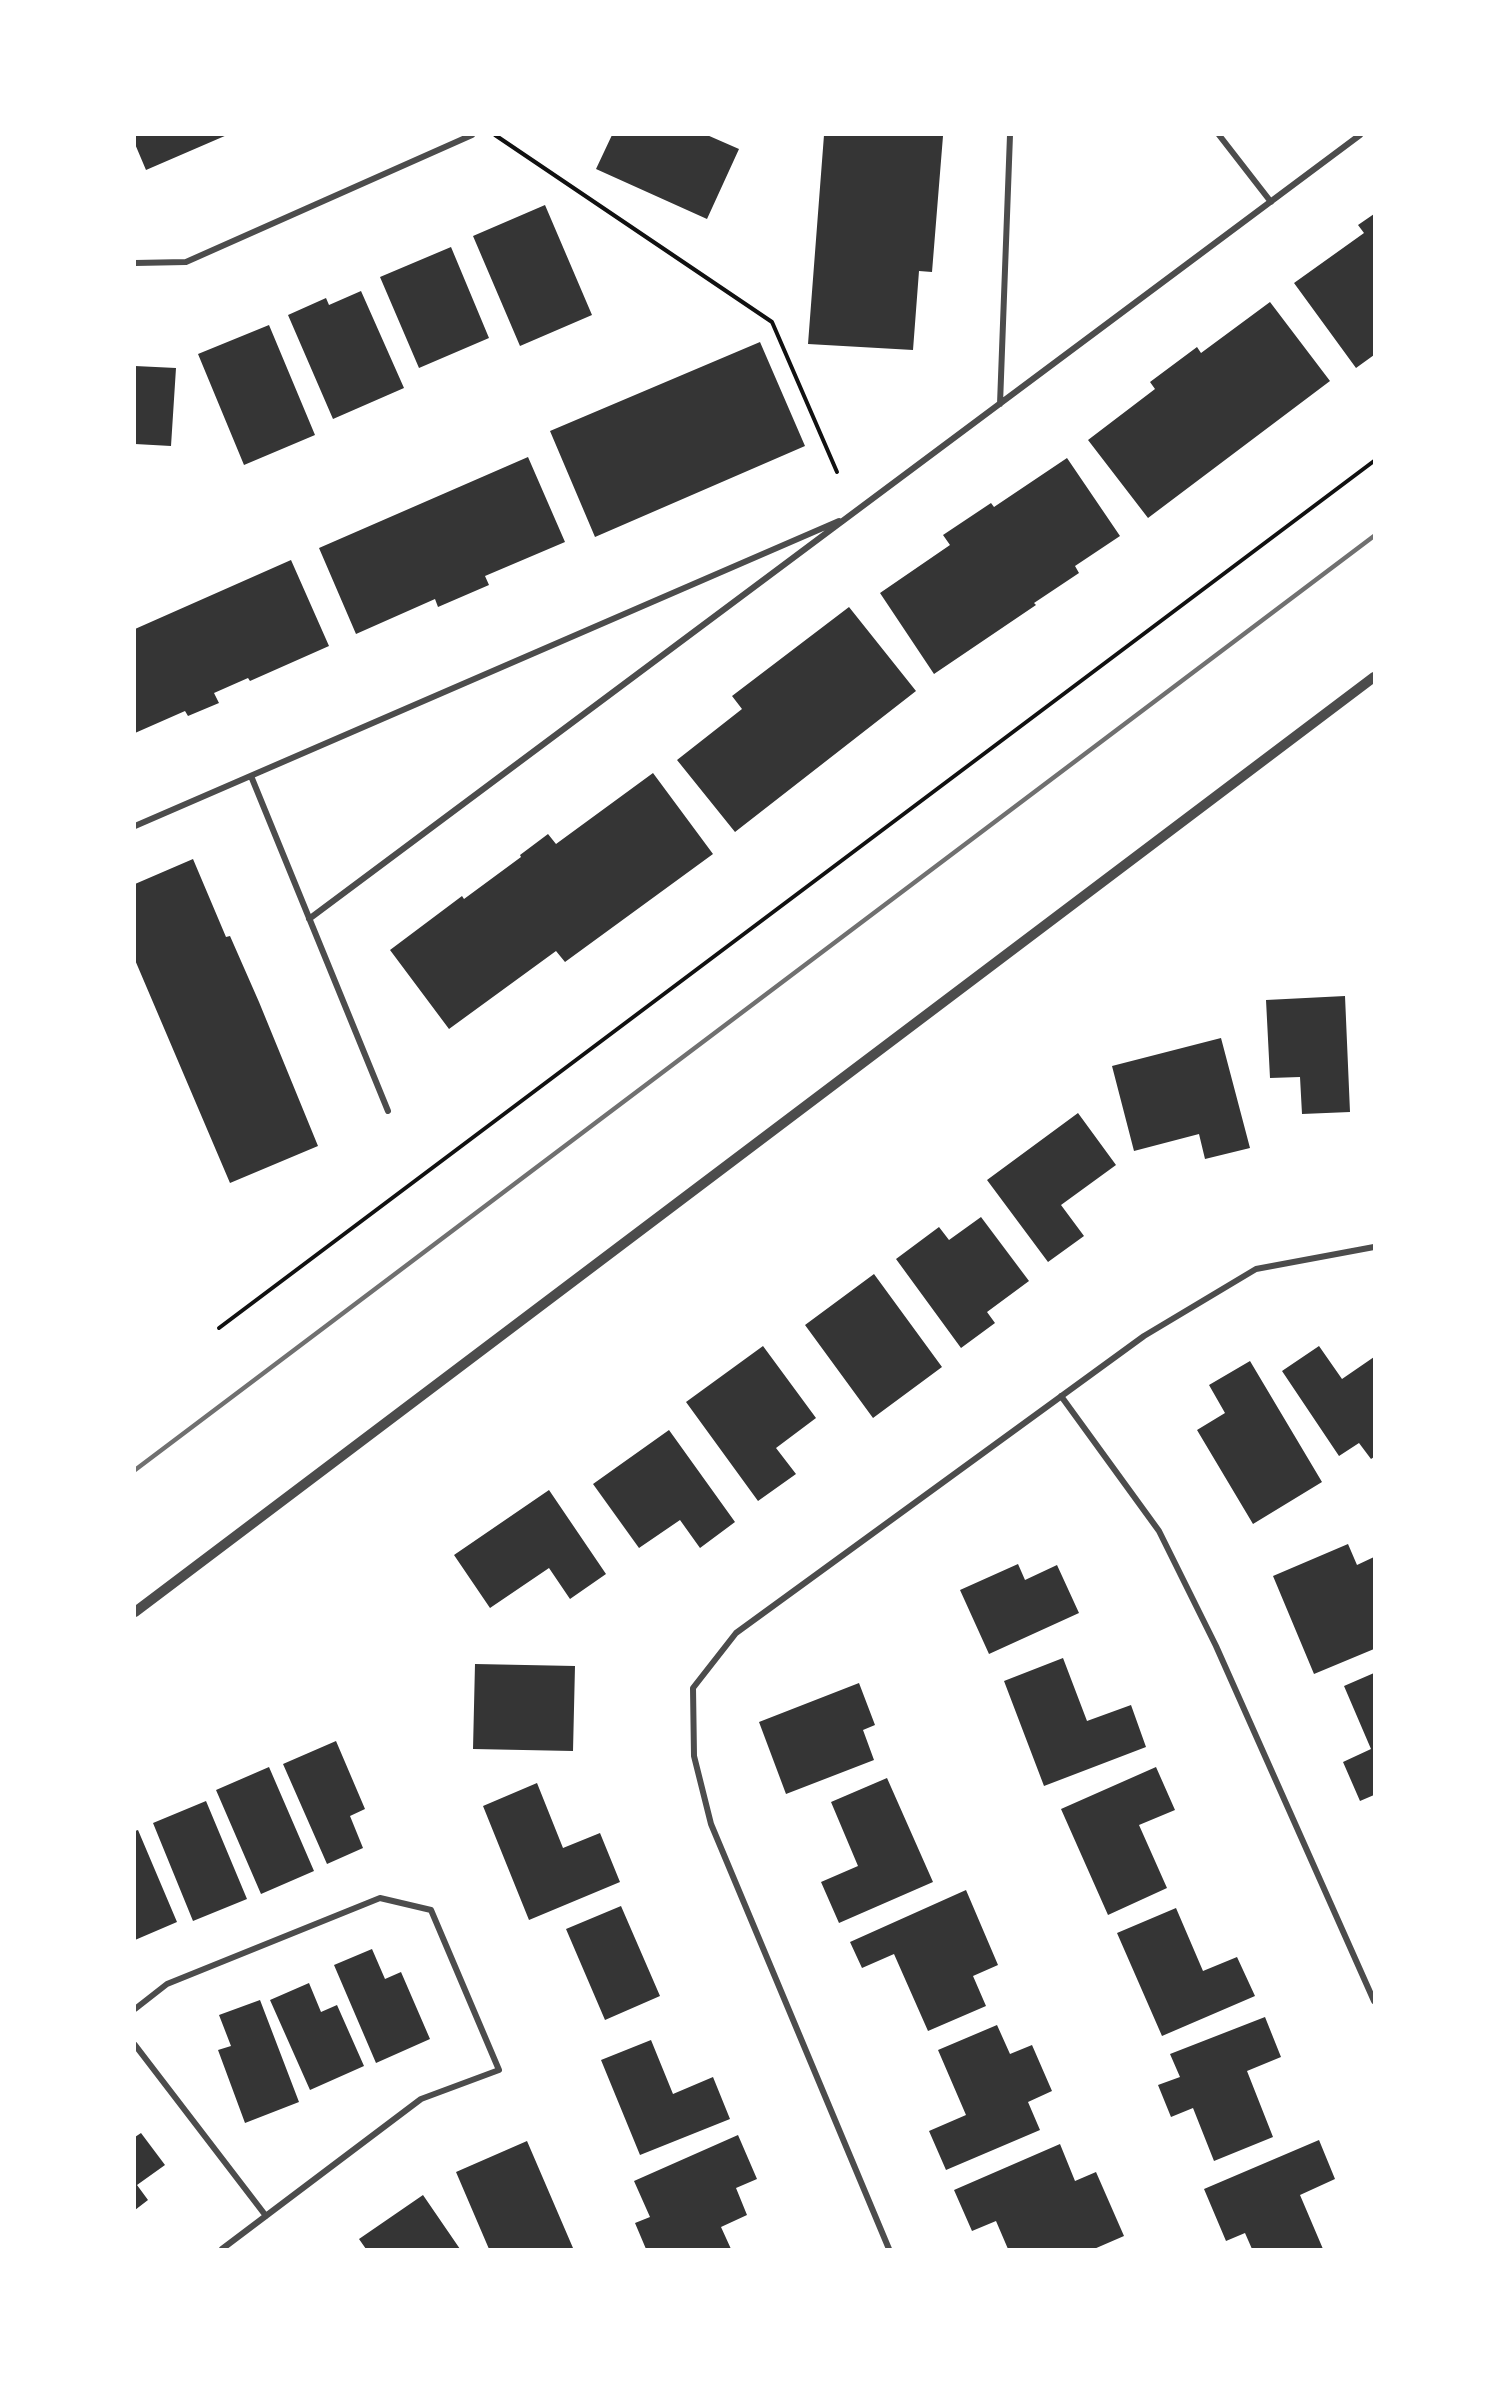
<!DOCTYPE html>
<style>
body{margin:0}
#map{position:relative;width:1509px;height:2384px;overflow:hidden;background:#fff;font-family:"PT Sans Narrow",sans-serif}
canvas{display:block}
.frame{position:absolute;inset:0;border:136px solid #fff;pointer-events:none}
</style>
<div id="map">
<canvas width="1509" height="2384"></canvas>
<div class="frame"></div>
</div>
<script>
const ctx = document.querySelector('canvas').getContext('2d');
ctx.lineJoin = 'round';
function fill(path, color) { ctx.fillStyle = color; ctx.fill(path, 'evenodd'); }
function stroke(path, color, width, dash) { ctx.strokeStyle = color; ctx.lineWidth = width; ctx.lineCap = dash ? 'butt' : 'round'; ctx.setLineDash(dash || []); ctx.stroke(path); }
fill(new Path2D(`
 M 135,135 L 227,135 L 146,170 L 135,144 Z
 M 612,135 L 707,135 L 739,149 L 707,219 L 596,169 Z
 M 824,135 L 943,136 L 932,272 L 919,271 L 913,350 L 808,344 Z
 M 545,205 L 592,315 L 520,346 L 473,236 Z
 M 1374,214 L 1374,355 L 1356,368 L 1294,283 L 1364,233 L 1358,225 Z
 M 451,247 L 489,338 L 419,368 L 380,277 Z
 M 361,291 L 404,388 L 333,419 L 288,315 L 326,298 L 329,305 Z
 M 1270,302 L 1330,381 L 1148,518 L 1088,440 L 1155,389 L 1150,382 L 1197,347 L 1201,353 Z
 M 269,325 L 315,435 L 244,465 L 198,354 Z
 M 760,342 L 805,446 L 595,537 L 550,431 Z
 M 135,366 L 176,368 L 171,446 L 135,444 Z
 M 528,457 L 565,542 L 485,576 L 489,585 L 438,607 L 435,599 L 356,634 L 319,548 Z
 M 1067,458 L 1120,536 L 1075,566 L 1079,573 L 1034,603 L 1036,605 L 934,674 L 880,593 L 950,545 L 943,535 L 991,503 L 994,507 Z
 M 291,560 L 329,646 L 250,681 L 248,678 L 214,693 L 219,703 L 188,716 L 185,711 L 135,733 L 135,629 Z
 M 849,607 L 916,691 L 735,832 L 677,760 L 742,709 L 732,696 Z
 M 653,773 L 713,854 L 565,962 L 556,951 L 449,1029 L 390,950 L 462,896 L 464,899 L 521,857 L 520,855 L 548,834 L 556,844 Z
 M 193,859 L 226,937 L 230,936 L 259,1002 L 318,1146 L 230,1183 L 135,960 L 135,884 Z
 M 1345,996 L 1350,1112 L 1302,1114 L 1300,1077 L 1270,1078 L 1266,1000 Z
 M 1221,1038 L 1250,1148 L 1205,1159 L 1199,1134 L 1134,1151 L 1112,1066 Z
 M 1078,1113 L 1116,1165 L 1061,1205 L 1084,1236 L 1048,1262 L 987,1180 Z
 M 981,1217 L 1029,1281 L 987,1312 L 995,1323 L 961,1348 L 896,1259 L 939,1227 L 949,1240 Z
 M 874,1274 L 942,1367 L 873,1418 L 805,1325 Z
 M 763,1346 L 816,1418 L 776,1448 L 796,1474 L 758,1501 L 686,1402 Z
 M 1319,1346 L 1342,1379 L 1374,1357 L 1374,1457 L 1371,1459 L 1359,1443 L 1339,1456 L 1282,1371 Z
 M 1250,1361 L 1322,1482 L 1253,1524 L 1197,1430 L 1225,1413 L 1209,1385 Z
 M 669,1430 L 735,1522 L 700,1548 L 680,1520 L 639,1548 L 593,1484 Z
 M 549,1490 L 606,1574 L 570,1599 L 549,1568 L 490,1608 L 454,1555 Z
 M 1348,1544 L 1357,1565 L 1374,1557 L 1374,1649 L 1314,1674 L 1273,1576 Z
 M 1018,1564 L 1025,1580 L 1057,1565 L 1079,1613 L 989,1654 L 960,1590 Z
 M 1063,1658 L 1087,1721 L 1131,1705 L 1146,1747 L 1044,1786 L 1004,1681 Z
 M 475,1664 L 575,1666 L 573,1751 L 473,1749 Z
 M 1374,1673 L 1374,1795 L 1360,1801 L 1343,1762 L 1371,1749 L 1344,1686 Z
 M 859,1683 L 875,1725 L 863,1730 L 874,1760 L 786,1794 L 759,1722 Z
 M 336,1741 L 365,1809 L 350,1816 L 363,1848 L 327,1864 L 283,1764 Z
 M 269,1767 L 314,1871 L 261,1894 L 216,1790 Z
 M 1156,1767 L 1175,1810 L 1139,1825 L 1167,1888 L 1108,1915 L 1061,1809 Z
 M 887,1778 L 933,1882 L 839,1923 L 821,1882 L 858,1866 L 831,1802 Z
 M 537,1783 L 563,1848 L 600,1833 L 620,1882 L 529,1920 L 483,1806 Z
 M 206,1801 L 247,1899 L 193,1921 L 153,1823 Z
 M 138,1830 L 177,1922 L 135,1940 L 135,1831 Z
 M 966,1890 L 998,1965 L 973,1976 L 986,2006 L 928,2031 L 894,1954 L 862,1968 L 850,1942 Z
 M 621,1906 L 660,1996 L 605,2020 L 566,1929 Z
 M 1176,1908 L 1203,1971 L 1237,1957 L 1255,1996 L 1162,2036 L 1117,1933 Z
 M 372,1949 L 385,1979 L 401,1972 L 430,2039 L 376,2063 L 334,1965 Z
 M 309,1983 L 321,2012 L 337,2005 L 364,2066 L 310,2090 L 270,2000 Z
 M 260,2000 L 299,2102 L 245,2123 L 218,2050 L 231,2046 L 219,2015 Z
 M 1265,2017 L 1281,2057 L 1247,2071 L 1273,2137 L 1214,2161 L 1193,2108 L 1171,2117 L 1158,2085 L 1180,2077 L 1170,2054 Z
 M 997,2025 L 1010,2054 L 1032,2045 L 1052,2091 L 1028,2102 L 1040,2130 L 946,2170 L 929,2131 L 966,2115 L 938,2050 Z
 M 651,2040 L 673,2094 L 713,2077 L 730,2119 L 640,2155 L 601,2060 Z
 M 141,2133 L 165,2165 L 137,2185 L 148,2200 L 135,2210 L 135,2137 Z
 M 738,2135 L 757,2179 L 736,2188 L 747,2215 L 721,2227 L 731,2249 L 646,2249 L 635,2223 L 650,2217 L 634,2181 Z
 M 1319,2140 L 1335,2179 L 1300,2195 L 1323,2249 L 1252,2249 L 1245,2233 L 1226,2241 L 1204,2189 Z
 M 527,2141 L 573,2248 L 572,2249 L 489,2249 L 456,2172 Z
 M 1060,2144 L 1075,2181 L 1096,2172 L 1124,2236 L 1094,2249 L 1008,2249 L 996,2221 L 972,2231 L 954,2190 Z
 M 423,2195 L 460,2249 L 366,2249 L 359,2239 Z`), '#353535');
stroke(new Path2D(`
 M 495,135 L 772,322 L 837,472
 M 219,1328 L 1374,461`), '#111', 4);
stroke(new Path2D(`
 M 1219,135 L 1271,202
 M 135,263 L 186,262 L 472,135
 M 1000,404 L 1010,135
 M 251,776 L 388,1111
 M 135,826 L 839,521
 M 309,919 L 1360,135
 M 1061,1396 L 1159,1531 L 1216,1646 L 1374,2001
 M 135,2009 L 167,1984 L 380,1898 L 431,1910 L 499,2070 L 421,2099 L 222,2249
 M 135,2045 L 266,2216
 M 889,2249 L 711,1824 L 694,1756 L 693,1688 L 736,1633 L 1144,1336 L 1256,1269 L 1374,1247`), '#4c4c4c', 6);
stroke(new Path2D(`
 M 135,1612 L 1374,677`), '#4c4c4c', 10);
stroke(new Path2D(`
 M 135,1470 L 1374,536`), '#707070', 4.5);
</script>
